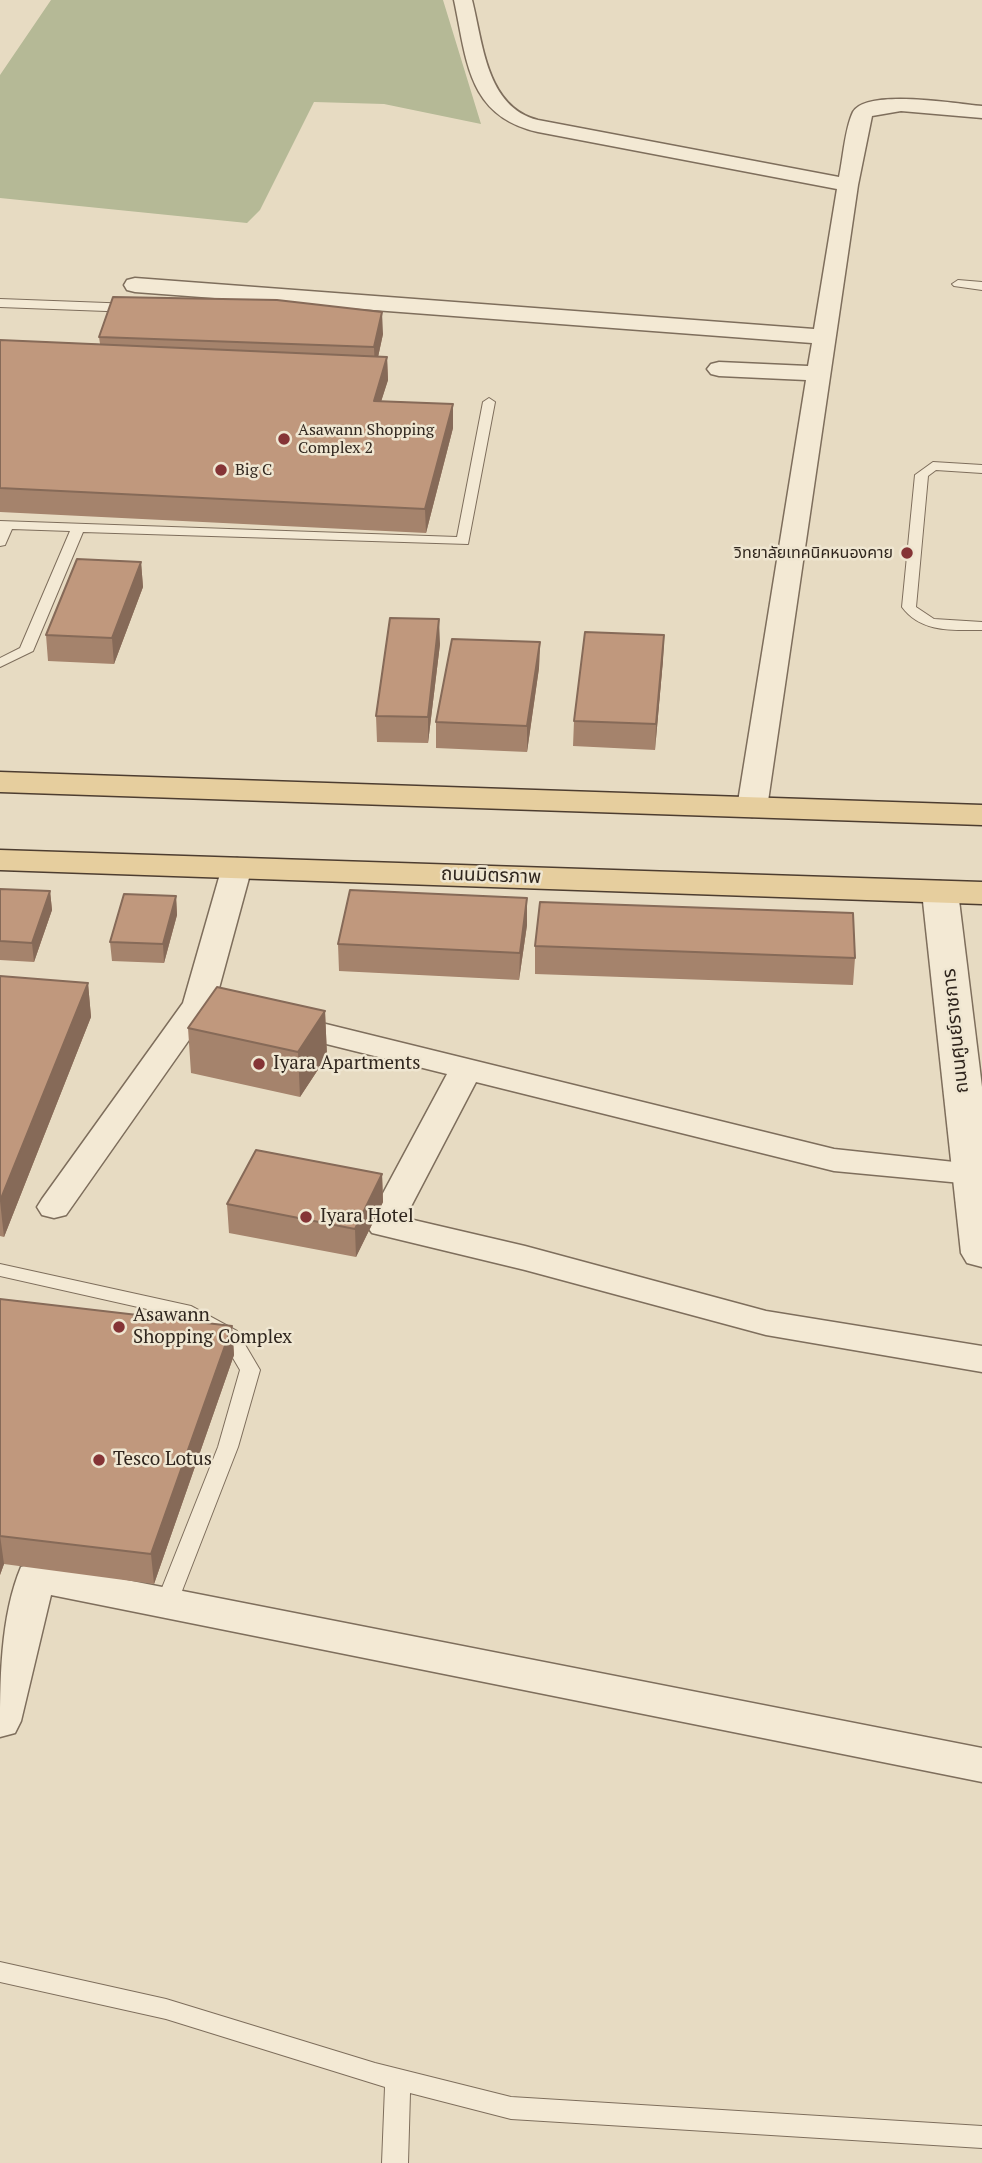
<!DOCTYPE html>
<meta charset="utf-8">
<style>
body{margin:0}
canvas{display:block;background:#e7dbc2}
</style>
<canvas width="982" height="2163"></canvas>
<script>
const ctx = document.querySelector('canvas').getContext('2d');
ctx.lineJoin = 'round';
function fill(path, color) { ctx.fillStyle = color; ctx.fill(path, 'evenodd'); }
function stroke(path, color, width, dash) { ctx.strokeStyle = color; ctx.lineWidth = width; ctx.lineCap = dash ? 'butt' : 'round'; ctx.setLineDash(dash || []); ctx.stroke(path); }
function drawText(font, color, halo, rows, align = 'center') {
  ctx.font = font + ' "PT Serif","Noto Sans Thai",serif'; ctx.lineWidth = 5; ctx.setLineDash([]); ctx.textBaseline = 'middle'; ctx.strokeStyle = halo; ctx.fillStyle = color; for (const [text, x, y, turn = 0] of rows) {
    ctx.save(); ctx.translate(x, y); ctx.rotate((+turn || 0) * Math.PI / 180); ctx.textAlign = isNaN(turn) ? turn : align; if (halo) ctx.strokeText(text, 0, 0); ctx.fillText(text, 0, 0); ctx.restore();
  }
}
fill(new Path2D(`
 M 51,0 L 443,0 L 481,124 L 384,104 L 314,102 L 260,210 L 247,223 L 0,198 L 0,75 Z`), '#b5b996');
const service = new Path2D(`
 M 958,280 L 982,282 L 982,290 L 954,286 L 952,284 Z
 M 0,299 L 133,304 L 139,308 L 133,312 L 0,307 Z
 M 489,398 L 495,402 L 468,544 L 83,532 L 33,651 L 0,667 L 0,658 L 20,648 L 70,531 L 12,529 L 5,545 L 0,546 L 0,521 L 457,537 L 483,402 Z
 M 933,462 L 982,465 L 982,473 L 936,470 L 928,476 L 916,607 L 934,619 L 982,622 L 982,630 C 953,630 921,633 902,607 L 915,475 Z
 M 0,1264 L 191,1306 L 237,1331 L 260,1370 L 238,1447 L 175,1609 L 167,1611 L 159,1609 L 156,1603 L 218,1447 L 240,1370 L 223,1341 L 178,1316 L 0,1276 Z
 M 0,1962 L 166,1999 L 375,2063 L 511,2097 L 982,2126 L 982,2148 L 511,2119 L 410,2093 L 408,2163 L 382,2163 L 385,2087 L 166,2019 L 0,1982 Z`);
const minor = new Path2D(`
 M 454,0 L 472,0 C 483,43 486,107 538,120 L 839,177 C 843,159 845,128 853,112 C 866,88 958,104 982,106 L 982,118 L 901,111 L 872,116 L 858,185 L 767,808 L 762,814 L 752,817 L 742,814 L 737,808 L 806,380 L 719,376 L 711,374 L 707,369 L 711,364 L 719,362 L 808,366 L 812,343 L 135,292 L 127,290 L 124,285 L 127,280 L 135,278 L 814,329 L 837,189 L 538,132 C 467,116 467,60 454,0 Z
 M 237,858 L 248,861 L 252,867 L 215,1003 L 66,1215 L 54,1218 L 42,1215 L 37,1207 L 42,1199 L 183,1003 L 222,867 L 226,861 Z
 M 281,1013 L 834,1149 L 982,1165 L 982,1181 L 972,1184 L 834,1171 L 476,1082 L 405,1218 L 525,1246 L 766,1311 L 982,1346 L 982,1372 L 766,1335 L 525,1270 L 372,1233 L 366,1225 L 447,1074 L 270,1030 L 265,1023 L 270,1016 Z
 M 35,1562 L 982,1748 L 982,1782 L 51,1595 L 21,1721 L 15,1733 L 0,1737 C 0,1682 0,1617 21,1567 Z`);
const tertiary = new Path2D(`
 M 940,881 L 953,884 L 958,892 L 982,1087 L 982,1267 L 967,1263 L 961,1253 L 922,892 L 927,884 Z`);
const primary = new Path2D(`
 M 0,772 L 982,805 L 982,825 L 0,792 Z
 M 0,850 L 982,882 L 982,904 L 0,870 Z`);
stroke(service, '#7e6e5c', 2);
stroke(minor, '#7e6e5c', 3);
stroke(tertiary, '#7e6e5c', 3);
stroke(primary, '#4d3d30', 3);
fill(service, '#f3e9d4');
fill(minor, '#f3e9d4');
fill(tertiary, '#f3e9d4');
fill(primary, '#e6ce9e');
fill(new Path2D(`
 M 383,334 L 378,357 L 387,357 L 388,380 L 381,401 L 453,404 L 453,428 L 426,533 L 0,512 L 0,340 L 100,344 L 99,337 Z
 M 141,562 L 143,587 L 114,664 L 48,661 L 46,635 Z
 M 664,635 L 663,660 L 655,750 L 573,746 L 574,721 Z
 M 540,642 L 539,668 L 527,752 L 436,748 L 436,722 Z
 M 440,644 L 428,743 L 377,742 L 376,716 Z
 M 0,889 L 50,891 L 52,910 L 34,962 L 0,960 Z
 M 176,896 L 177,915 L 164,963 L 112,961 L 110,942 Z
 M 527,925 L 519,980 L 339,971 L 338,944 Z
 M 535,946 L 855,958 L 853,985 L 535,974 Z
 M 0,976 L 88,983 L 91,1017 L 4,1237 L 0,1236 Z
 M 325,1011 L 327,1056 L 300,1097 L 191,1073 L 188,1028 Z
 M 382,1174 L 383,1202 L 356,1257 L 229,1233 L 227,1204 Z
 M 0,1299 L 232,1326 L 234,1355 L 154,1584 L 4,1564 L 0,1575 Z`), '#a5836c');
fill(new Path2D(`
 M 382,312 L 383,334 L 375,371 L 374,347 Z
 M 387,357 L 388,380 L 374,424 L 374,401 Z
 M 453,404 L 453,428 L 426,533 L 425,509 Z
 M 141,562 L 143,587 L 114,664 L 112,638 Z
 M 439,619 L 440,644 L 428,743 L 428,717 Z
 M 664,635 L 663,660 L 655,750 L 656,724 Z
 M 540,642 L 539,668 L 527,752 L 527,726 Z
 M 50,891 L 52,910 L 34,962 L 32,943 Z
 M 176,896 L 177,915 L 164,963 L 163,944 Z
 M 527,898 L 527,925 L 519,980 L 520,953 Z
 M 88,983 L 91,1017 L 4,1237 L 0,1201 Z
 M 325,1011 L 327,1056 L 300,1097 L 298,1052 Z
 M 382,1174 L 383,1202 L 356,1257 L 355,1229 Z
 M 232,1326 L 234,1355 L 154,1584 L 151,1554 Z
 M 0,1535 L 4,1564 L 0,1575 Z`), '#866a58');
const building = new Path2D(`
 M 113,297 L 277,300 L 382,312 L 374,347 L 99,337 Z
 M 0,340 L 387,357 L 374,401 L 453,404 L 425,509 L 0,488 Z
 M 77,559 L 141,562 L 112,638 L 46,635 Z
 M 390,618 L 439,619 L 428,717 L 376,716 Z
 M 585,632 L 664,635 L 656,724 L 574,721 Z
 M 452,639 L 540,642 L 527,726 L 436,722 Z
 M 0,889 L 50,891 L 32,943 L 0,941 Z
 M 350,890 L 527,898 L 520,953 L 338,944 Z
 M 124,894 L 176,896 L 163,944 L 110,942 Z
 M 540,902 L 853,913 L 855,958 L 535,946 Z
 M 0,976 L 88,983 L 0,1201 Z
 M 217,987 L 325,1011 L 298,1052 L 188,1028 Z
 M 256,1150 L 382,1174 L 355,1229 L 227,1204 Z
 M 0,1299 L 232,1326 L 151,1554 L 0,1536 Z`);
fill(building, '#c0987d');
stroke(building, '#866a58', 2);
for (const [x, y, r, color] of [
 [284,439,7,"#853436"],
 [221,470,7,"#853436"],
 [907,553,7,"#853436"],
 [259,1064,7,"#853436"],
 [306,1217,7,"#853436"],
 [119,1327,7,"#853436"],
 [99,1460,7,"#853436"]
]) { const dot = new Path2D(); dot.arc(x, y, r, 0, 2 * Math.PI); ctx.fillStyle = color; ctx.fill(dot); stroke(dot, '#efe6d1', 2.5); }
drawText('16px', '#30261e', '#efe6d1', [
 ["Asawann Shopping",298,430],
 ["Complex 2",298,448],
 ["Big C",235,470],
 ["วิทยาลัยเทคนิคหนองคาย",893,553,"right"]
], 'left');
drawText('19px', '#30261e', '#efe6d1', [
 ["ถนนมิตรภาพ",491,876,2],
 ["ถนนศูนย์ราชการ",956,1031,-96]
]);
drawText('19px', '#30261e', '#efe6d1', [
 ["Iyara Apartments",273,1064],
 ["Iyara Hotel",320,1217],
 ["Asawann",133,1316],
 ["Shopping Complex",133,1338],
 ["Tesco Lotus",113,1460]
], 'left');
</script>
